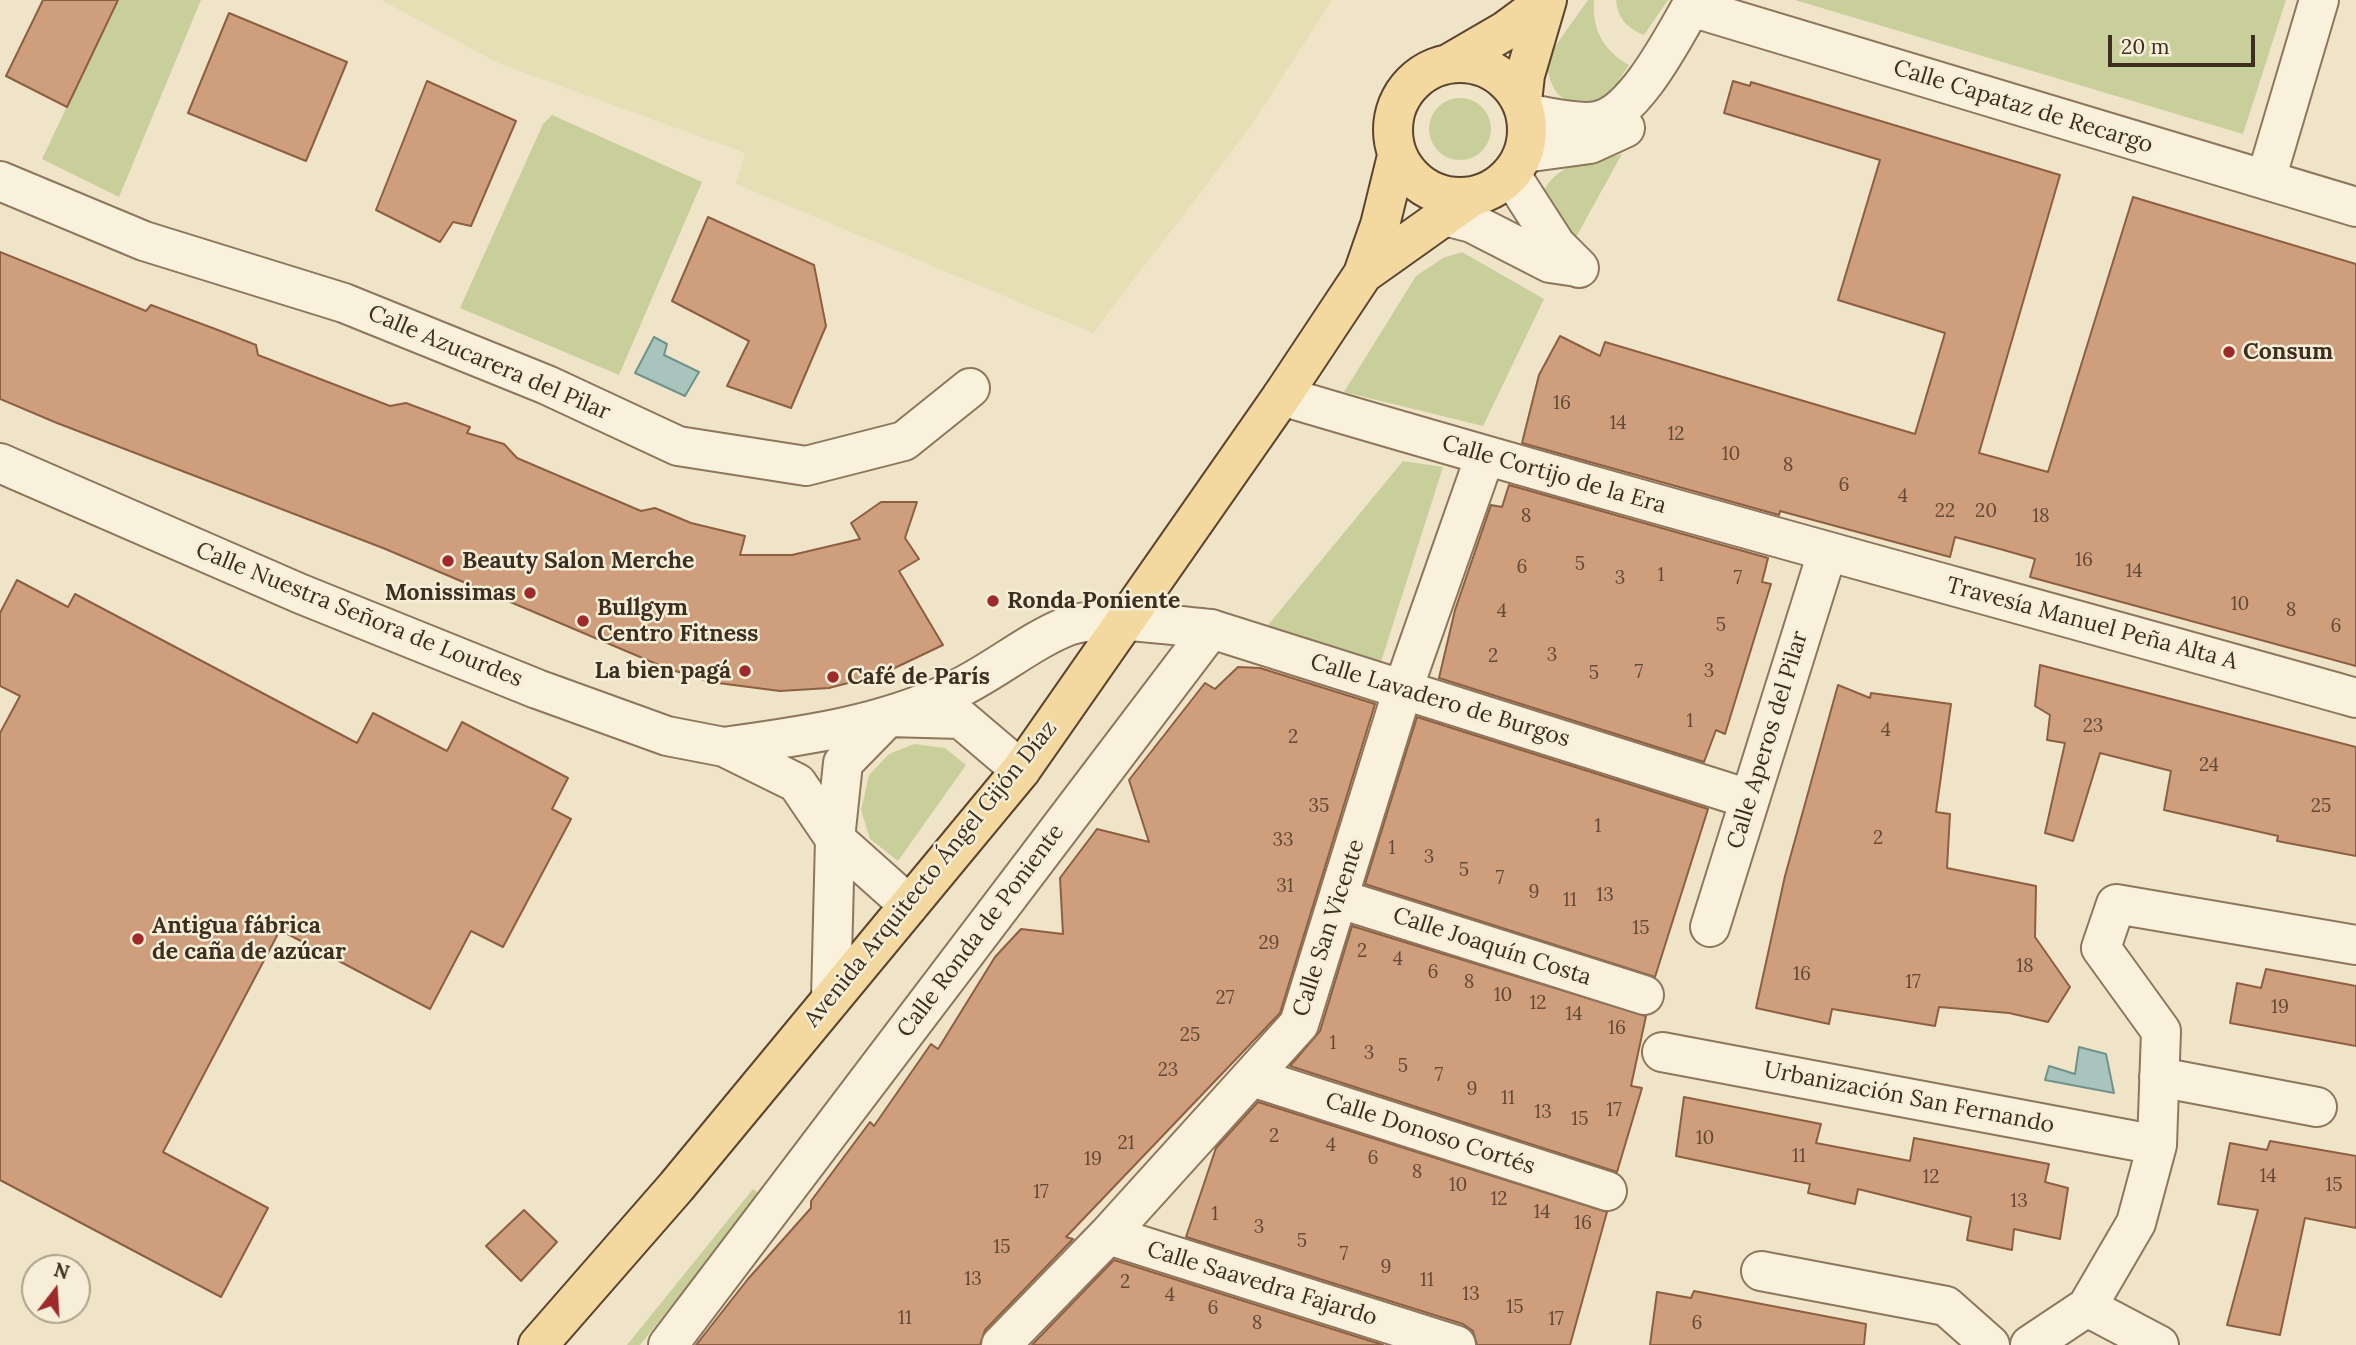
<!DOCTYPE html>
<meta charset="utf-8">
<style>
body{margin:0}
#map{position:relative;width:2356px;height:1345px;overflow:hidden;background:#f0e4c8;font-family:Lora,serif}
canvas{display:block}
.north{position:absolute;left:21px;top:1254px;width:70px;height:70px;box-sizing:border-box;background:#f7eed8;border:2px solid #ada18e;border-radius:50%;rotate:17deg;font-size:19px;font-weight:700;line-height:28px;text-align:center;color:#3d2e20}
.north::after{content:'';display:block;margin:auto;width:24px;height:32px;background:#9e2a2b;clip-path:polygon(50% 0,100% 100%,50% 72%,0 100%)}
.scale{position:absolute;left:2108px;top:35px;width:147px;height:32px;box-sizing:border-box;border:4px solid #3d2e20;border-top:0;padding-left:9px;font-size:21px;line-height:24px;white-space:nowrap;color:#3d2e20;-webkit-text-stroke:5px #f7eed8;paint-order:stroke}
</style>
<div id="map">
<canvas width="2356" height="1345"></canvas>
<div class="north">N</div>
<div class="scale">20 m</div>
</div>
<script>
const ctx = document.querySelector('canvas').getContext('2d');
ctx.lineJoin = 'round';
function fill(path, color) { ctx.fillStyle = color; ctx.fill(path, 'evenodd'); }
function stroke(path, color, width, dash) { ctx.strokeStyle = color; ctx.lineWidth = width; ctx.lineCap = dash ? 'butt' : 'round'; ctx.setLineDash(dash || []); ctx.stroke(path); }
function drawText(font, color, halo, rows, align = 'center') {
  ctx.font = font + ' Lora,serif'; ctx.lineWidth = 5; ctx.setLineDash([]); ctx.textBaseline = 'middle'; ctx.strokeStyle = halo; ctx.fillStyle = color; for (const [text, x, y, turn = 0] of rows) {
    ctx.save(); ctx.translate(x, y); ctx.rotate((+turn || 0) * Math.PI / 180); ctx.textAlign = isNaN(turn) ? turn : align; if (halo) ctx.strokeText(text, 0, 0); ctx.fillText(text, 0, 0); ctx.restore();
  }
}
fill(new Path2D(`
 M 381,0 L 1332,0 L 1249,129 L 1093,333 L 736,184 L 745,153 L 500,64 Z`), '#e6deb5');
fill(new Path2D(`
 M 118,0 L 201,0 L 119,197 L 42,159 Z
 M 1588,0 L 1594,0 C 1592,30 1603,50 1629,65 C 1622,74 1615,90 1606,97 C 1599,101 1587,103 1579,103 C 1553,101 1549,80 1546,59 Z
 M 1616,0 L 1668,0 L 1644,35 C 1627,28 1618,19 1616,0 Z
 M 1795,0 L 2286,0 L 2243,134 Z
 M1429 129a31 31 0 1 1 62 0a31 31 0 1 1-62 0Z
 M 552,115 L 702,182 L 619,375 L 460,308 L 543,124 Z
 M 1622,154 L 1576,237 L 1558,224 L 1544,191 C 1558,161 1592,162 1622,154 Z
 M 1462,252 L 1544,299 L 1483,426 L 1344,392 L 1416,276 L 1443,258 Z
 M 1403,461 L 1443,467 L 1381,662 L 1268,625 Z
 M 914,744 L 945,748 L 966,765 L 898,861 L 870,839 L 861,810 L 869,775 L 889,754 Z
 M 753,1189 L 761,1195 L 640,1345 L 627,1345 Z`), '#c9cf9b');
const water = new Path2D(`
 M 654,337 L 667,344 L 664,355 L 699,372 L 685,396 L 635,373 Z
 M 2079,1047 L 2106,1054 L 2114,1093 L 2045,1080 L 2049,1066 L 2075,1074 Z`);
fill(water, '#a9c4bc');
stroke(water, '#6f938a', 2);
const building = new Path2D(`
 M 43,0 L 118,0 L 67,107 L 6,76 Z
 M 229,13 L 347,62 L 306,161 L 188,113 Z
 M 427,81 L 516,121 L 471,226 L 453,222 L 440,242 L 376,210 Z
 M 1733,81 L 1750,86 L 1751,82 L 2060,175 L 1979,453 L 2048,472 L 2133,197 L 2356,264 L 2356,666 L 2030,577 L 2035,559 L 2000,549 L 1955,537 L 1950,557 L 1780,511 L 1779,515 L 1522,443 L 1539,375 L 1560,336 L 1600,356 L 1605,342 L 1915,434 L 1945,333 L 1838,300 L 1880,160 L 1724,113 Z
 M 708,217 L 814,265 L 826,326 L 791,408 L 727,386 L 749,341 L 672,301 Z
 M 0,252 L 146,311 L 151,305 L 218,330 L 256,345 L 258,355 L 390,406 L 406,403 L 470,427 L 467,433 L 504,444 L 517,458 L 641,511 L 655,508 L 691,523 L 745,536 L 740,555 L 792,555 L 860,539 L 851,523 L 881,502 L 917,502 L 905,538 L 919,559 L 899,571 L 943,645 L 882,674 L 829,688 L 780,691 L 710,682 L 666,668 L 383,548 L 57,423 L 0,399 Z
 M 1509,485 L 1768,558 L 1762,582 L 1771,584 L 1725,734 L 1716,730 L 1704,762 L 1439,678 L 1455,610 L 1491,505 L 1502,507 Z
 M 17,580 L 68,607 L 75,594 L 357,743 L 373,713 L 447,751 L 462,722 L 568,778 L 552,809 L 571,819 L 503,947 L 471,931 L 430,1009 L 280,930 L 163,1152 L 268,1208 L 221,1297 L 0,1180 L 0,733 L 20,696 L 0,686 L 0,613 Z
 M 2040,665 L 2356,747 L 2356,856 L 2277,841 L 2278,836 L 2164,810 L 2171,771 L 2100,753 L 2073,841 L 2045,833 L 2065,743 L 2047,740 L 2050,715 L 2035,706 Z
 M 1238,667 L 1260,668 L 1375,704 L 1280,1013 L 1066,1237 L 1073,1239 L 985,1330 L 980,1345 L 696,1345 L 748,1279 L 811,1208 L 811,1201 L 870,1122 L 874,1126 L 931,1044 L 938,1049 L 995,957 L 1021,929 L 1063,934 L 1060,878 L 1097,829 L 1149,842 L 1129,780 L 1205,683 L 1215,689 Z
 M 1838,685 L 1870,698 L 1871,693 L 1951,704 L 1936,812 L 1950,814 L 1947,868 L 2036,886 L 2035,937 L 2070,987 L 2048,1022 L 2009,1013 L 1939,1007 L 1935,1026 L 1832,1009 L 1829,1024 L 1756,1008 L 1785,876 Z
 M 1417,717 L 1708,809 L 1655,977 L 1365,884 Z
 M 1352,926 L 1646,1016 L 1631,1086 L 1642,1088 L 1617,1172 L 1290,1066 L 1320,1031 Z
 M 2266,969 L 2356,986 L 2356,1046 L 2230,1023 L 2237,983 L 2261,988 Z
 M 1684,1097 L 1821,1124 L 1816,1143 L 1910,1161 L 1914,1138 L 2049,1164 L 2045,1182 L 2068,1188 L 2060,1239 L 2014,1229 L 2012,1250 L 1967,1240 L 1971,1217 L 1858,1189 L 1855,1204 L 1808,1193 L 1810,1184 L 1676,1156 Z
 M 1258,1102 L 1607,1212 L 1570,1345 L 1477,1345 L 1473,1331 L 1463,1324 L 1186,1237 L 1216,1148 Z
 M 2270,1141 L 2356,1156 L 2356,1228 L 2305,1218 L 2280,1335 L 2227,1325 L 2258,1210 L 2218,1204 L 2230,1143 L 2267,1150 Z
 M 524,1210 L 557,1242 L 521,1281 L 486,1246 Z
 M 1114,1260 L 1383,1345 L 1032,1345 Z
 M 1694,1291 L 1866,1324 L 1864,1345 L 1650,1345 L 1657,1292 L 1691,1298 Z`);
fill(building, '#cf9f7d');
stroke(building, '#8d5f41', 2);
const minor = new Path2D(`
 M 1691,7 L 2356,207
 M 1526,114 C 1547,116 1576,125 1597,121 C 1636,114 1676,32 1695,0
 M 1524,153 L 1590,144 L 1625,128
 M 1511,175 L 1556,245 L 1579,268
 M 2266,179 L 2319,0
 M 0,181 L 144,241 L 344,303 L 547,385 L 678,446 L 806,466 L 904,441 L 970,388
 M 1445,216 L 1472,223 L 1550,263 L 1577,267
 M 1282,396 C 1639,502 1998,597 2356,698
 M 0,463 L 301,594 L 537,689 L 667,736 L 724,747 L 797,783 L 835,839 L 909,905
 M 724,747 C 802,736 879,726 951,692 C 990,675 1029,641 1068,626 C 1101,614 1175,626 1211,629 L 1749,799
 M 1340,899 L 1644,995
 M 1710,927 L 1827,553
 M 831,999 L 835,839 L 843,763 L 888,717 L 961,719 L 1021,770
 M 1662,1052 L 2157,1145
 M 1252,1077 L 1607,1191
 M 2159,1077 L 2317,1107
 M 1108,1235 L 1456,1345
 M 1761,1271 L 1946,1306 L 1990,1345
 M 2087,1307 L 2159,1345
 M 668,1345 L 1211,629
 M 1001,1345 L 1108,1235 L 1299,1024 L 1403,689 L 1485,456
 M 2030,1345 L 2087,1307 L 2136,1223 L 2157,1145 L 2161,1031 L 2101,948 L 2116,904 L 2356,945`);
const major = new Path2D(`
 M1393 130a67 67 0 1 1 134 0a67 67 0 1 1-134 0Z
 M 1450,63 L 1505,31 L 1547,0
 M 1522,102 L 1525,75 L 1547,0
 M 1363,274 L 1470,198
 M 538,1345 L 676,1187 L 1021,770 L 1282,396 L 1363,274 L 1380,225 L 1397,156`);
stroke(minor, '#8d765c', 42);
stroke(major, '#5b4430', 42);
stroke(minor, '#faf1dc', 38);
stroke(major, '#f3d9a0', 38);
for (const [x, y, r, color] of [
 [2229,352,7,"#9e2a2b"],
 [448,561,7,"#9e2a2b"],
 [530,593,7,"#9e2a2b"],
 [993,601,7,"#9e2a2b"],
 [583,621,7,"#9e2a2b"],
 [745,671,7,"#9e2a2b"],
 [833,677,7,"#9e2a2b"],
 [138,939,7,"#9e2a2b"]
]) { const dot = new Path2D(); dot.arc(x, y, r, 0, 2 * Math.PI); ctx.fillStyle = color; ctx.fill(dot); stroke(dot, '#f7eed8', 2.5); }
drawText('19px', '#624a37', null, [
 ["16",1562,404],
 ["14",1618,424],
 ["12",1676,435],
 ["10",1731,455],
 ["8",1788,466],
 ["6",1844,486],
 ["4",1903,497],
 ["22",1945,512],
 ["20",1986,512],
 ["8",1526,517],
 ["18",2041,517],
 ["16",2084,561],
 ["5",1580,565],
 ["6",1522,568],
 ["14",2134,572],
 ["1",1661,576],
 ["3",1620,579],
 ["7",1738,579],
 ["10",2240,605],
 ["8",2291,611],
 ["4",1502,612],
 ["5",1721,626],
 ["6",2336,627],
 ["3",1552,656],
 ["2",1493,657],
 ["3",1709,672],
 ["7",1639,673],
 ["5",1594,674],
 ["1",1690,722],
 ["23",2093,727],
 ["4",1886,731],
 ["2",1293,738],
 ["24",2209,766],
 ["35",1319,807],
 ["25",2321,807],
 ["1",1598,827],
 ["2",1878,839],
 ["33",1283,841],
 ["1",1392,849],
 ["3",1429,858],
 ["5",1464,871],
 ["7",1500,879],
 ["31",1285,887],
 ["9",1534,893],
 ["13",1605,896],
 ["11",1570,901],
 ["15",1641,929],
 ["29",1269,944],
 ["2",1362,952],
 ["4",1398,960],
 ["18",2025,967],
 ["6",1433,973],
 ["16",1802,975],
 ["8",1469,983],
 ["17",1913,983],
 ["10",1503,996],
 ["27",1225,999],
 ["12",1538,1004],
 ["19",2280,1008],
 ["14",1574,1015],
 ["16",1617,1029],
 ["25",1190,1036],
 ["1",1333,1044],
 ["3",1369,1054],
 ["5",1403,1067],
 ["23",1168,1071],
 ["7",1439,1076],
 ["9",1472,1090],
 ["11",1508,1099],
 ["17",1614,1111],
 ["13",1543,1113],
 ["15",1580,1120],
 ["2",1274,1137],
 ["10",1705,1139],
 ["21",1126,1144],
 ["4",1331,1146],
 ["11",1799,1157],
 ["6",1373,1159],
 ["19",1093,1160],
 ["8",1417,1173],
 ["14",2268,1177],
 ["12",1931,1178],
 ["10",1458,1186],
 ["15",2334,1186],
 ["17",1041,1193],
 ["12",1499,1200],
 ["13",2019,1202],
 ["14",1542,1213],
 ["1",1215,1215],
 ["16",1583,1224],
 ["3",1259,1228],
 ["5",1302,1242],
 ["15",1002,1248],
 ["7",1344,1255],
 ["9",1386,1268],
 ["13",973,1280],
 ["11",1427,1281],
 ["2",1125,1283],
 ["13",1471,1295],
 ["4",1170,1296],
 ["15",1515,1308],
 ["6",1213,1309],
 ["11",905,1319],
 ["17",1556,1320],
 ["8",1257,1324],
 ["6",1697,1324]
]);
drawText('23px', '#3d2e20', '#f7eed8', [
 ["Calle Capataz de Recargo",2023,107,17],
 ["Calle Azucarera del Pilar",489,363,23],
 ["Calle Cortijo de la Era",1554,475,16],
 ["Calle Nuestra Señora de Lourdes",359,615,22],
 ["Travesía Manuel Peña Alta A",2092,624,15],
 ["Calle Lavadero de Burgos",1440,701,17],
 ["Calle Aperos del Pilar",1768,740,-73],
 ["Avenida Arquitecto Ángel Gijón Díaz",931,874,-51],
 ["Calle San Vicente",1329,928,-72],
 ["Calle Ronda de Poniente",981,931,-53],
 ["Calle Joaquín Costa",1492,947,18],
 ["Urbanización San Fernando",1909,1098,11],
 ["Calle Donoso Cortés",1430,1134,18],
 ["Calle Saavedra Fajardo",1262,1284,17]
]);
drawText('bold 23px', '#3d2e20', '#f7eed8', [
 ["Consum",2243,352],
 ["Beauty Salon Merche",462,561],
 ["Monissimas",516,593,"right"],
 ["Ronda Poniente",1007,601],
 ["Bullgym",597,608],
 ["Centro Fitness",597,634],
 ["La bien pagá",731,671,"right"],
 ["Café de París",847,677],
 ["Antigua fábrica",152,926],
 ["de caña de azúcar",152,952]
], 'left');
</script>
